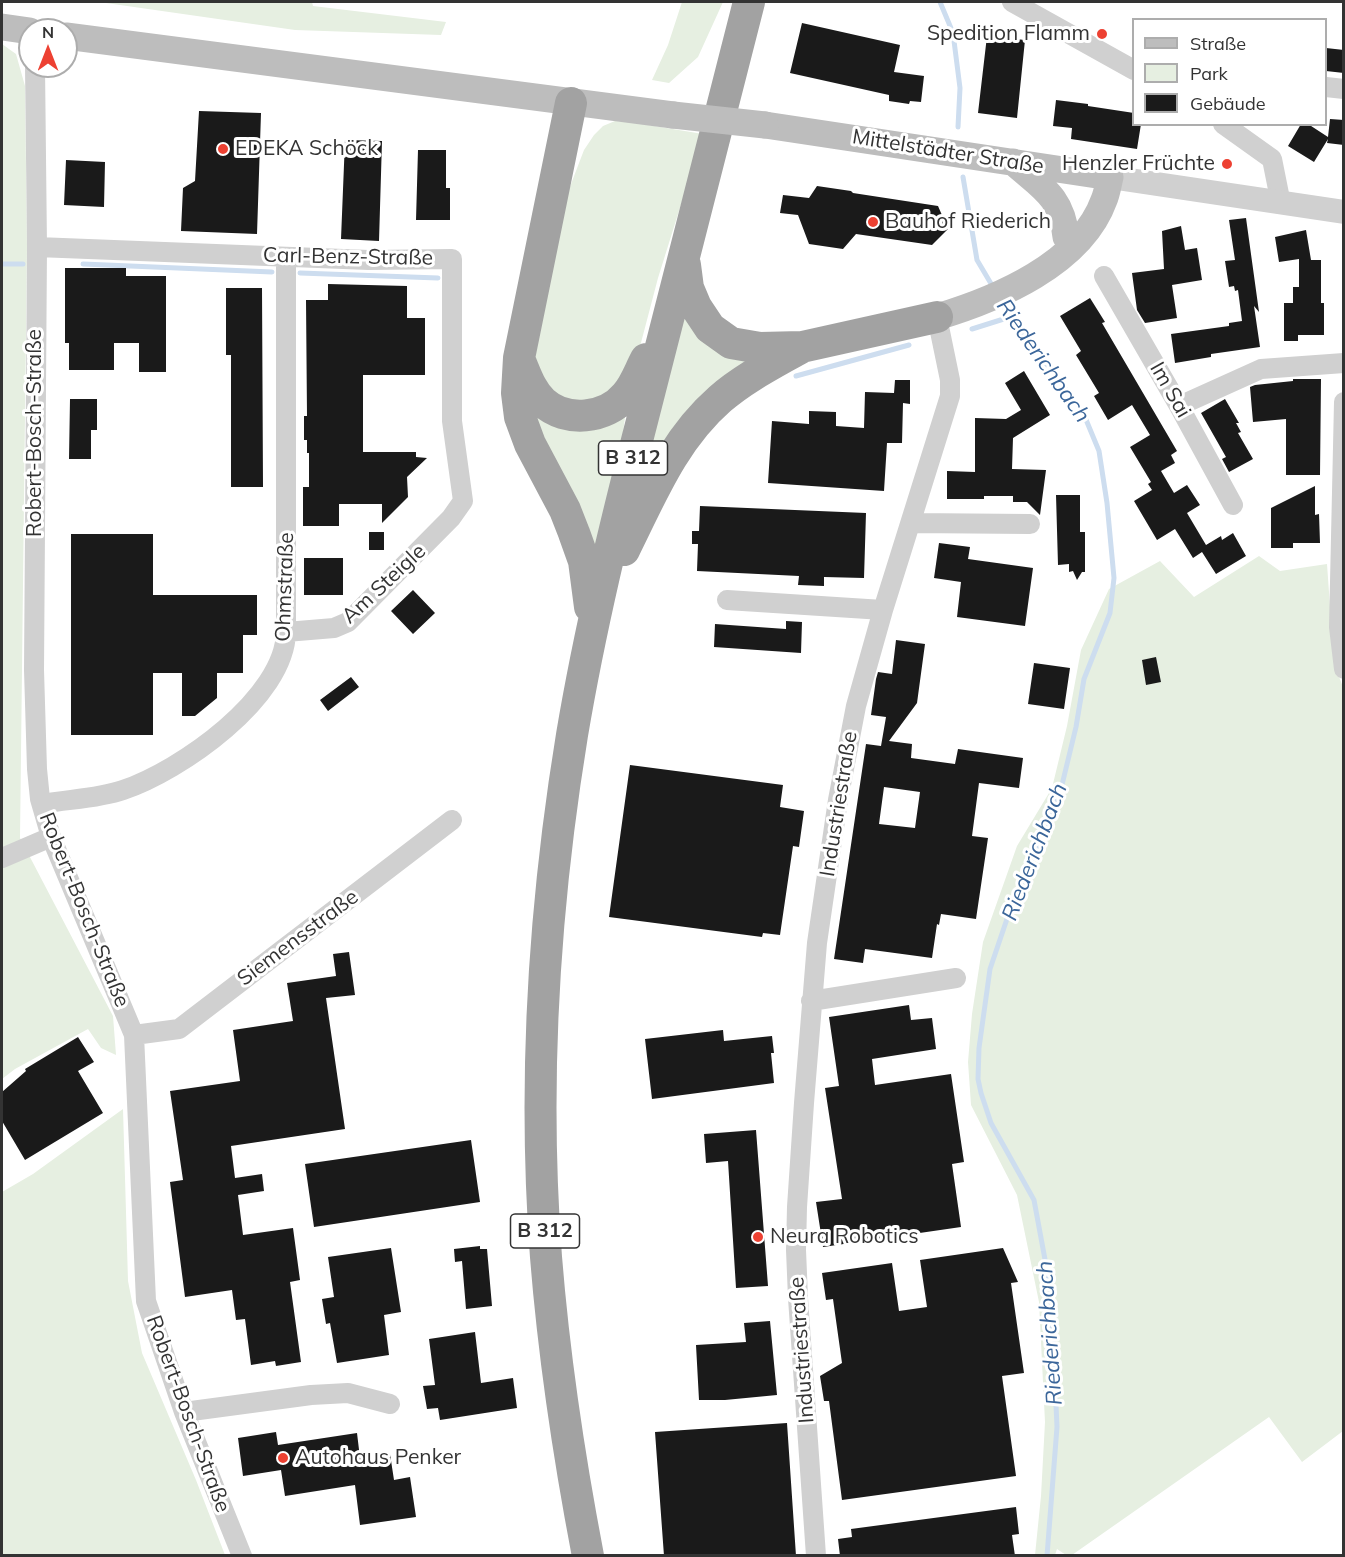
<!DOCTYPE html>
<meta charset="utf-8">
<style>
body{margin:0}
#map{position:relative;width:1345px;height:1557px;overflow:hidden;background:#fff;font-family:Mulish,sans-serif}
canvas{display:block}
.frame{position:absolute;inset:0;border:3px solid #333;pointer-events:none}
.legend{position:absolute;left:1132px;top:18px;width:195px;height:108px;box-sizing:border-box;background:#fff;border:2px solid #adadad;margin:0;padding:8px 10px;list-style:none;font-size:18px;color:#333}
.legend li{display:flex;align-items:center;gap:12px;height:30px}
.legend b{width:30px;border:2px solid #adadad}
.north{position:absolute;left:18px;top:18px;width:60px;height:60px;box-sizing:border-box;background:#fff;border:2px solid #adadad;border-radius:50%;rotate:0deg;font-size:16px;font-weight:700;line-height:24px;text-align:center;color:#333}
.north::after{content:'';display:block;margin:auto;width:21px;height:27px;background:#ed4132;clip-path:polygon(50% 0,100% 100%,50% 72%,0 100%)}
</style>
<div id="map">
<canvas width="1345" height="1557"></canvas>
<div class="frame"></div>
<ul class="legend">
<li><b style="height:8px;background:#bdbdbd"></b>Straße</li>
<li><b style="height:16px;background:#e6efe1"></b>Park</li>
<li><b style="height:16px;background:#1a1a1a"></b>Gebäude</li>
</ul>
<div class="north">N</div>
</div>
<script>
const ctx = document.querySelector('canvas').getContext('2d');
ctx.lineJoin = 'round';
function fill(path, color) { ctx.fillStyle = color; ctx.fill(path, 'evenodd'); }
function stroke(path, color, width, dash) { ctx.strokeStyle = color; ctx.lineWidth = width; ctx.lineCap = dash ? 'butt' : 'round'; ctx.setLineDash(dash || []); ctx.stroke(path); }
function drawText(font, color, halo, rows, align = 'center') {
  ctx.font = font + ' Mulish,sans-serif'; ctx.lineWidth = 6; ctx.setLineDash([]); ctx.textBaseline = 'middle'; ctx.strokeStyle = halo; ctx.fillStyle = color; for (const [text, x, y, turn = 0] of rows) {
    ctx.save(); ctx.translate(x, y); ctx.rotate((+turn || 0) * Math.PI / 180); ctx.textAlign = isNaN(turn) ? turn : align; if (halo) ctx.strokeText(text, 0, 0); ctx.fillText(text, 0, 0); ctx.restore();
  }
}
fill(new Path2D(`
 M 99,2 L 312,2 L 313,6 L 446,22 L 441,35 L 295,30 Z
 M 682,2 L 723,2 L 698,57 L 669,83 L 652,80 L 668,45 Z
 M 2,44 L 16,54 L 25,86 L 27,247 L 20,838 L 113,1016 L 116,1055 L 101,1048 L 88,1029 L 15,1069 L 2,1079 Z
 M 615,121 L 630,122 L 703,134 L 658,278 L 637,358 L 618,390 L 573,407 L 538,382 L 531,364 L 563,205 L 584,150 L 594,135 L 603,126 Z
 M 681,307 L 753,356 L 654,466 L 646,465 Z
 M 527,399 L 626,410 L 619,463 L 596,560 Z
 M 1259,556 L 1280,571 L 1327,564 L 1334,663 L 1344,690 L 1343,1431 L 1302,1462 L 1269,1417 L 1072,1555 L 1066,1555 L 1057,1549 L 1055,1555 L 1035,1555 L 1041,1496 L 1045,1422 L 1039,1302 L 1017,1195 L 971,1105 L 968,1062 L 972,1014 L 983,942 L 1017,846 L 1052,788 L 1067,726 L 1081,650 L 1109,589 L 1160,561 L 1194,597 Z
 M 123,1109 L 128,1281 L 142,1353 L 196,1480 L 225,1555 L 2,1555 L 2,1192 L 33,1174 Z`), '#e6efe1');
stroke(new Path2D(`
 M 940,2 L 953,33 L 960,88 L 958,127
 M 963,177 L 977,260 L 993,287
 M 2,264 L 23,264
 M 83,264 L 272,272
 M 300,273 L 438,278
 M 1002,303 L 1010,317 L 1082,410 L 1099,451 L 1107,503 L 1114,578 L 1110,613 L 1084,679 L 1076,727 L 1061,789 L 1009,913 L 990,969 L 979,1048 L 978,1079 L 981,1093 L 991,1123 L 1034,1200 L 1051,1292 L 1057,1427 L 1047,1556
 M 972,329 L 1010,317
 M 796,376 L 909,345`), '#cdddef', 5);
fill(new Path2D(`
 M 802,23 L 900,45 L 894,72 L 924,76 L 921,102 L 910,101 L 909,104 L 889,101 L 889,95 L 790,73 Z
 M 987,36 L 1025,40 L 1017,118 L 978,113 Z
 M 1326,48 L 1344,50 L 1344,73 L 1326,71 Z
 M 1056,100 L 1088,104 L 1088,106 L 1134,113 L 1134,124 L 1141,124 L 1137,149 L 1071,139 L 1072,128 L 1053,126 Z
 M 199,111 L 261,113 L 257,234 L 181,231 L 183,188 L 195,181 Z
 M 1330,119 L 1344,120 L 1344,145 L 1327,143 L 1328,139 L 1314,162 L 1288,146 L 1301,124 L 1308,124 L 1328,137 Z
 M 345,140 L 382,141 L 379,241 L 341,239 Z
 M 418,150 L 446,150 L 446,188 L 450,188 L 450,220 L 416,220 Z
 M 66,160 L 105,162 L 104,207 L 64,205 Z
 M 817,186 L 851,191 L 853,193 L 938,206 L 948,229 L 932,245 L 856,234 L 843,249 L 809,244 L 798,215 L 780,213 L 783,195 L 809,198 Z
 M 1246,218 L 1259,312 L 1254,306 L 1260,347 L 1211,354 L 1211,357 L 1175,363 L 1171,334 L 1229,326 L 1229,323 L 1242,321 L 1238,290 L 1235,291 L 1234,286 L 1229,287 L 1225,261 L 1235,260 L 1229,220 Z
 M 1181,226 L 1185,250 L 1197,248 L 1202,280 L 1172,285 L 1177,318 L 1145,323 L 1137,310 L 1132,273 L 1164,269 L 1162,231 Z
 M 1306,230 L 1311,260 L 1321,260 L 1321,303 L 1324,303 L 1324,335 L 1298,335 L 1298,341 L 1284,341 L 1284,303 L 1293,303 L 1293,287 L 1299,287 L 1299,259 L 1279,262 L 1275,237 Z
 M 65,268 L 126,268 L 126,276 L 166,276 L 166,372 L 139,372 L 139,343 L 114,343 L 114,370 L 69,370 L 69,343 L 65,343 Z
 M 328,284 L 407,286 L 407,318 L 425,318 L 425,375 L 363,375 L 363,452 L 416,452 L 416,457 L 427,458 L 407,477 L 408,497 L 382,523 L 382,504 L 339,504 L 339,526 L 303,526 L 303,487 L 309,487 L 309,453 L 307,453 L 307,440 L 304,440 L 304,416 L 307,416 L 306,300 L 328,300 Z
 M 226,288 L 262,288 L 263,487 L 231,487 L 231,355 L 226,355 Z
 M 1090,298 L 1105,322 L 1102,323 L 1177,451 L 1171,455 L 1175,463 L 1161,471 L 1174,493 L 1187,485 L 1200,505 L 1187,513 L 1206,545 L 1221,536 L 1222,540 L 1233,533 L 1246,556 L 1216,574 L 1202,552 L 1193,558 L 1175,529 L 1157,540 L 1134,501 L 1152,490 L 1148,484 L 1151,482 L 1130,447 L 1150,435 L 1132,405 L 1108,420 L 1094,396 L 1099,393 L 1076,355 L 1081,351 L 1060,316 Z
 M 1024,371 L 1050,415 L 1013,438 L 1012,469 L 1046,470 L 1040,515 L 1027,502 L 1013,502 L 1013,496 L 984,496 L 984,499 L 947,499 L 947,471 L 975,472 L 975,418 L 1006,419 L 1021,410 L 1005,383 Z
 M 1293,379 L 1321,379 L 1320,475 L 1286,475 L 1286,419 L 1253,422 L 1250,387 L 1255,385 L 1293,381 Z
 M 895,380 L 910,380 L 910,404 L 903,403 L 902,443 L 887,443 L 884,491 L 768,483 L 772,421 L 809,424 L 809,411 L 836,412 L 836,426 L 864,428 L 865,392 L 894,393 Z
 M 70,399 L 97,399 L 97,430 L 91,430 L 91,459 L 69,459 Z
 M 1225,399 L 1239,423 L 1236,423 L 1241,432 L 1238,433 L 1253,459 L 1229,472 L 1222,459 L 1226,457 L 1201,413 Z
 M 1315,486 L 1315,515 L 1319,514 L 1320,543 L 1293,543 L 1293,548 L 1271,548 L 1271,508 Z
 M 1056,495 L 1080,495 L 1080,532 L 1085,532 L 1085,572 L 1082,572 L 1077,580 L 1073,571 L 1069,572 L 1069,564 L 1058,565 Z
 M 700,506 L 866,513 L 864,578 L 824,577 L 824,586 L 798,585 L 799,576 L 697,571 L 698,544 L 692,544 L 692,531 L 699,531 Z
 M 369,532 L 384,532 L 384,550 L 369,550 Z
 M 71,534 L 153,534 L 153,595 L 257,595 L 257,635 L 243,635 L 243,673 L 217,673 L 217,698 L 195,716 L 182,716 L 182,673 L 153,673 L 153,735 L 71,735 Z
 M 939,543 L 970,547 L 968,559 L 1033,568 L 1025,626 L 957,617 L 961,582 L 934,578 Z
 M 304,558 L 343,558 L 343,595 L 304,595 Z
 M 413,590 L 435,613 L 413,634 L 391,611 Z
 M 786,621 L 802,622 L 801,653 L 714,647 L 715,624 L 786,629 Z
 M 896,640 L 925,644 L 917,703 L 889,741 L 912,744 L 911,758 L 955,764 L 958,749 L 1023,758 L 1019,788 L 979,783 L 972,836 L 988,838 L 976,919 L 941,914 L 939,925 L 937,924 L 932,958 L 865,949 L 863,963 L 834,959 L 866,744 L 881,746 L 886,717 L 871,715 L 876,679 L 878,672 L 892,674 ZM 884,787 L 920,792 L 915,828 L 879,824 Z
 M 1156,657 L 1161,682 L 1146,685 L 1142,660 Z
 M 1034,663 L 1070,668 L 1064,709 L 1028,704 Z
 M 351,677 L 359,687 L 328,711 L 320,700 Z
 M 630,765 L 783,785 L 780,807 L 804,811 L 799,847 L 793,846 L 780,935 L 763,933 L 762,937 L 609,917 Z
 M 349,952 L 355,995 L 326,998 L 345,1129 L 231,1146 L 235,1178 L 262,1174 L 264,1191 L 238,1195 L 243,1235 L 293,1228 L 300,1280 L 290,1282 L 301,1362 L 276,1366 L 275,1361 L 251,1365 L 245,1319 L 236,1320 L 232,1290 L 185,1297 L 170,1182 L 183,1180 L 170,1091 L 240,1081 L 233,1030 L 293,1021 L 287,983 L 336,976 L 333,954 Z
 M 909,1005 L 911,1020 L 932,1018 L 936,1049 L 872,1059 L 875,1085 L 951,1074 L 964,1162 L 952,1164 L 961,1227 L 823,1247 L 816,1202 L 842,1199 L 825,1088 L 839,1086 L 829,1017 Z
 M 723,1030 L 724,1041 L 772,1036 L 774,1053 L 771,1053 L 774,1083 L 652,1099 L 645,1039 Z
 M 78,1037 L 94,1062 L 78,1071 L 103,1113 L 25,1160 L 2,1121 L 2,1092 L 26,1071 L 25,1069 Z
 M 756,1130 L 768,1286 L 736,1288 L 728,1161 L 706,1163 L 704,1134 Z
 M 471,1140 L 480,1202 L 314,1227 L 305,1164 Z
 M 480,1246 L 480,1249 L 487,1249 L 492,1306 L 466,1309 L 462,1261 L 455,1262 L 454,1249 Z
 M 391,1248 L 401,1312 L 384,1315 L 389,1355 L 337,1363 L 330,1323 L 326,1324 L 322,1299 L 334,1297 L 328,1257 Z
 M 1003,1248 L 1018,1282 L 1011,1283 L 1024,1373 L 1002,1376 L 1016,1476 L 842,1500 L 829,1401 L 824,1401 L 820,1376 L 842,1363 L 833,1299 L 826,1300 L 822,1273 L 892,1263 L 899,1311 L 927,1307 L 920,1260 Z
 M 770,1321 L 777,1395 L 725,1400 L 699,1400 L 696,1345 L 746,1342 L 744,1323 Z
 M 475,1332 L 481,1383 L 513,1378 L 517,1408 L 440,1420 L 438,1408 L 427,1409 L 423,1386 L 435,1385 L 429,1339 Z
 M 787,1423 L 796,1556 L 664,1556 L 655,1432 Z
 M 276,1432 L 278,1445 L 357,1433 L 360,1458 L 390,1454 L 394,1480 L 410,1477 L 416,1517 L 360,1525 L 355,1485 L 285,1496 L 281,1470 L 243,1476 L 238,1438 Z
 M 1016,1507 L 1019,1534 L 1012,1535 L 1015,1556 L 840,1556 L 838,1539 L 852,1537 L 851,1529 Z`), '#1a1a1a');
stroke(new Path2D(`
 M 1012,2 L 1134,70
 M 35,66 L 37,247 L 34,670 L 37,769 L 40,799 L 51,837 L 134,1035 L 146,1301 L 184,1412 L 242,1556
 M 1326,87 L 1344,89
 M 1223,124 L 1272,159 L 1281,204
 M 37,247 L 369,260 L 452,259 L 452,421 L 463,501 L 451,518 L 348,622 L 334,628 L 286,632
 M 1104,276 L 1179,406 L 1233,505
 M 1344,402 L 1339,627 L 1344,669
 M 1179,406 L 1261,369 L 1344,363
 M 911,523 L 1030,524
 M 727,600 L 883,610
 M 42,804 C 68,799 97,799 123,790 C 180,771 285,698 286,632 L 286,258
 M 2,858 L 51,837
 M 811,1001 L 956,978
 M 134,1035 L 179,1029 L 452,820
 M 184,1412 L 311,1395 L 348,1393 L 390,1404
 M 816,1556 L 798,1298 L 796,1250 L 797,1207 L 804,1103 L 817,943 L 838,800 L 856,706 L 883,610 L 950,396 L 950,380 L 937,317`), '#d0d0d0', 20);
stroke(new Path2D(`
 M 1110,177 L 1344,212`), '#d0d0d0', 24);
stroke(new Path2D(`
 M 2,27 L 30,31
 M 66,36 L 673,115
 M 765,125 L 1110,177 C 1108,185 1107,193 1104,200 C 1081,264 997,299 937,317
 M 1013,162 C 1041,187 1062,196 1066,237`), '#bdbdbd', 27);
stroke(new Path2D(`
 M 571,103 L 519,358 L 517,393 L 520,417 L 530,444 L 565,510 L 574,533 L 584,561 L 590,607
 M 685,265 L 688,288 L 696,307 L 710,328 L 731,343 L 760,348 L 802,347 L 937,317
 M 520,361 C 526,375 531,391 543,402 C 566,423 606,419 626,395 C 635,385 640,370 646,359
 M 624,550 C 651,496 673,440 720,399 C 744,378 774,363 802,347
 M 588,1556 C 569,1457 554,1357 546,1257 C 533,1083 544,906 572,735 C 590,628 616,522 643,417 C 678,278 715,140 749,2`), '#a2a2a2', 32);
stroke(new Path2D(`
 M 673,115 L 765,125`), '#bdbdbd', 27);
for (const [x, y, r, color] of [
 [1102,34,6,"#ed4132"],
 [223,149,6,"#ed4132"],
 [1227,164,6,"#ed4132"],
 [873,222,6,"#ed4132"],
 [758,1237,6,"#ed4132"],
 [283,1458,6,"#ed4132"]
]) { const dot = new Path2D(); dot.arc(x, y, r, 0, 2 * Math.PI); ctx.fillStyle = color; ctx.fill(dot); stroke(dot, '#fff', 2); }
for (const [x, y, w] of [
 [633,458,69],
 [545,1231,69]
]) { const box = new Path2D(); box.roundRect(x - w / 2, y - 17, w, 34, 4.5); ctx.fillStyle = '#fff'; ctx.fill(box); stroke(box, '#333', 1.5); }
drawText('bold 20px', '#333', null, [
 ["B 312",633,458],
 ["B 312",545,1231]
]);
drawText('21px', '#333', '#fff', [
 ["Spedition Flamm",1090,34,"right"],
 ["EDEKA Schöck",235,149],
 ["Henzler Früchte",1215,164,"right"],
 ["Bauhof Riederich",885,222],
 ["Neura Robotics",770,1237],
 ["Autohaus Penker",295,1458]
], 'left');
drawText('21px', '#333', '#fff', [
 ["Mittelstädter Straße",948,152,9],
 ["Carl-Benz-Straße",348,257,1],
 ["Im Sai",1170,390,60],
 ["Robert-Bosch-Straße",35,433,-90],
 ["Am Steigle",384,584,-43],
 ["Ohmstraße",285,587,-88],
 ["Industriestraße",839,804,-81],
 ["Robert-Bosch-Straße",84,910,68],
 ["Siemensstraße",298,938,-37],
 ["Industriestraße",802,1350,-94],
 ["Robert-Bosch-Straße",188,1414,70]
]);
drawText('italic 22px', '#3b669a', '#fff', [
 ["Riederichbach",1043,361,55],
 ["Riederichbach",1035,852,-69],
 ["Riederichbach",1050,1333,-94]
]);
</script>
